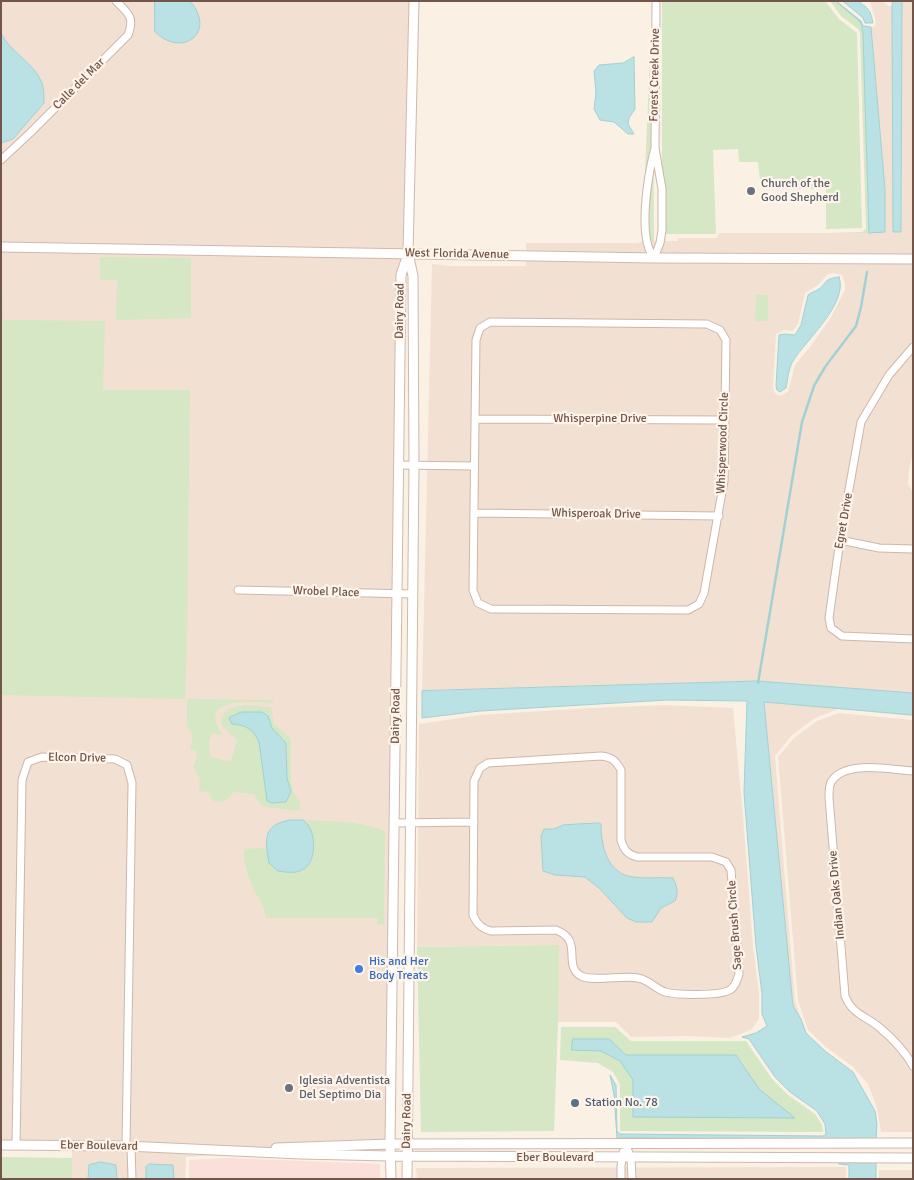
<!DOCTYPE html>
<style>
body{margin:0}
#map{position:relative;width:914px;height:1180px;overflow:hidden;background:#fbf0e4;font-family:Signika,sans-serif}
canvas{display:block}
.frame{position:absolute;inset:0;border:2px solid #72564b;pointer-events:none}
</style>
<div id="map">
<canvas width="914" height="1180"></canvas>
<div class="frame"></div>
</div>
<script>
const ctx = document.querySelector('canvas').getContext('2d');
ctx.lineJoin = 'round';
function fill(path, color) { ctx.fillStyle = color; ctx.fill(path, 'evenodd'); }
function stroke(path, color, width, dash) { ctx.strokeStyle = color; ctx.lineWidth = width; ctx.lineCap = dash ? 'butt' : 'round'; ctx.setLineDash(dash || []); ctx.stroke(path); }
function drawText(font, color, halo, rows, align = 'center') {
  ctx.font = font + ' Signika,sans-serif'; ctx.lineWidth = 4.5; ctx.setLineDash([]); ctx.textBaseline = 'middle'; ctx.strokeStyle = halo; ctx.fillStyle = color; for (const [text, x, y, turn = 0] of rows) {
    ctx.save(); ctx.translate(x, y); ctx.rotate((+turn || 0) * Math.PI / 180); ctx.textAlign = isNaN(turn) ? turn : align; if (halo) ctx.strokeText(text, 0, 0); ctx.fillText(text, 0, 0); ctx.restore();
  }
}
fill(new Path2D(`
 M 1,1 L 414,1 L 408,253 L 401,275 L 390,1144 L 186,1157 L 185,1179 L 72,1179 L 72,1151 L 1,1147 Z
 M 870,1 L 882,1 L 888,6 L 892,6 L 894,232 L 901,232 L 902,1 L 913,1 L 913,254 L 654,254 L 526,251 L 526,243 L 638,243 L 642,241 L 678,241 L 678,238 L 716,238 L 718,236 L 719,233 L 872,233 L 885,189 L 871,27 L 875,26 L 876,22 Z
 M 526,260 L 654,263 L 913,263 L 913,452 L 909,470 L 908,483 L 913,493 L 913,693 L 757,681 L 422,691 L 432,264 L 451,266 L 526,266 ZM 833,273 L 842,275 L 845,284 L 845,290 L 831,317 L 810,347 L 795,365 L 788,392 L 779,396 L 774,392 L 773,386 L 776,334 L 784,330 L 793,331 L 798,324 L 805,293 L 818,285 L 827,275 Z
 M 764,702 L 913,715 L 913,716 L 838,709 L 815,718 L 792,735 L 775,756 L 795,1001 L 801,1019 L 793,1006 Z
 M 665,705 L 733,708 L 743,816 L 753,946 L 759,994 L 759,1019 L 751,1030 L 729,1038 L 688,1036 L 631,1037 L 616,1022 L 558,1022 L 558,945 L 417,947 L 419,724 L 480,715 L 590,708 Z
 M 839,713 L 913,720 L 913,1132 L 881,1132 L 877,1108 L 868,1084 L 852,1066 L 826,1047 L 808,1030 L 798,1001 L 778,757 L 794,738 L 817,721 Z
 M 846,1167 L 846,1179 L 417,1179 L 416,1168 Z
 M 879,1170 L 913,1170 L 913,1179 L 879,1179 Z`), '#f2e1d3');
fill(new Path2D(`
 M 227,1158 L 380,1164 L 380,1179 L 189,1179 L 189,1160 Z`), '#fae0d9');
fill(new Path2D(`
 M 662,1 L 825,1 L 839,19 L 857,33 L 862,228 L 826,229 L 826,189 L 784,189 L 771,187 L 760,180 L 758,162 L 739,162 L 738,149 L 713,150 L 716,234 L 665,234 L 666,198 L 662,172 Z
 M 830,1 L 836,1 L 861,23 L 863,34 L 869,233 L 831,233 L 862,232 L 866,229 L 860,32 L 858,29 L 841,16 Z
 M 650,56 L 653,102 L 654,241 L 642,241 Z
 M 1,253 L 3,320 L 105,321 L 103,390 L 190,390 L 187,642 L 185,699 L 1,695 Z
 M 100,257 L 191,258 L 191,318 L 116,320 L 117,280 L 100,280 Z
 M 756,295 L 768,295 L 768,321 L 755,321 Z
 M 187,699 L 273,700 L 273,703 C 252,702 195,696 223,735 L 212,733 L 209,742 L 210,757 L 231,762 L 237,740 L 221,725 C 221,699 253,706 271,707 L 274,724 L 290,738 L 291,742 C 292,760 286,788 300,802 L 300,811 L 266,807 L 261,805 L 254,794 L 234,792 C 228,800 222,805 212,800 L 208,792 L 199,791 L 200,779 L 193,767 L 197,757 L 197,752 L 190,749 C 192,738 196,736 187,727 Z
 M 303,820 C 322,821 370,821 385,832 L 384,924 L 377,925 L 378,918 L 266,918 C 264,903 260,903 255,892 C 249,878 243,864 244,849 L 264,848 L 267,851 L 269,863 L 303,870 L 311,863 L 313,854 L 312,839 L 309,826 Z
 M 559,945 L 558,1022 L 554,1131 L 421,1132 L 417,947 Z
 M 561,1027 L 615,1027 L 631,1041 L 746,1041 L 772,1079 L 788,1095 L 815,1114 L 822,1125 L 823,1132 L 620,1131 L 620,1084 L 613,1072 L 598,1063 L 560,1060 Z
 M 1,1157 L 72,1158 L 72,1179 L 1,1179 Z`), '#d5e7c4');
const water = new Path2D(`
 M 155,1 L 190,1 C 217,32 183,59 155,32 Z
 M 836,1 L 861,21 L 863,26 L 871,27 L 885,189 L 885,232 L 869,233 L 863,34 L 861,23 Z
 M 843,1 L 861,1 L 861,4 C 870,8 871,14 873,23 L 865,23 L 863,18 Z
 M 893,1 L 902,1 L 901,232 L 893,232 L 892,6 Z
 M 1,33 C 10,53 34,62 42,83 C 44,89 44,97 44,103 L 13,139 L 1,143 Z
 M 634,57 L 635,109 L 629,118 L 628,124 L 634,134 L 628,134 L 614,122 L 600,120 L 594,109 L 596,93 L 594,71 L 599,65 L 623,63 Z
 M 839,277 C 849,303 805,341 793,361 C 788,369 788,380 786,388 L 780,392 L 777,390 L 776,386 L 779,335 L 785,334 L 795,335 L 801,325 L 808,295 C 811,292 815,292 819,289 C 828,282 823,279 839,277 Z
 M 757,681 L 913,693 L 913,715 L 764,702 L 793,1006 L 801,1019 L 806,1033 L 825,1051 L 853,1072 L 875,1111 L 877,1124 L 876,1139 L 617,1138 L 614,1095 L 610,1075 L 616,1085 L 617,1131 L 620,1134 L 823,1136 L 826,1134 L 825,1124 L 817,1111 L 790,1092 L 775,1077 L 749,1039 L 742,1037 L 756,1033 L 767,1026 L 762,1014 L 762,994 L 756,946 L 744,793 L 747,701 L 667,700 L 480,711 L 422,718 L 422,691 Z
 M 242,712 L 262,712 L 268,716 L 272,728 L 286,743 L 287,778 L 291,792 L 286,802 L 272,803 L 267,801 L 259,742 C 253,729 246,725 232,724 L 229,718 Z
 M 290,820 L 303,820 C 305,822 307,824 309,826 C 316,838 316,864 302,870 C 295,874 285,872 278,871 L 269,863 C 265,840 262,825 290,820 Z
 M 599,823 L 601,824 C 601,845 607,874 633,877 C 646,879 659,877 673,878 C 677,887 679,892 675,901 L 661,908 L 652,922 L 636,922 L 627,918 L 599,888 L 585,877 L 555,875 L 543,871 L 541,836 L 544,829 L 554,829 L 563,825 Z
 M 573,1039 L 609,1039 L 626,1055 L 736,1055 L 759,1089 L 795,1118 L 633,1117 L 633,1080 L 620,1061 L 601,1051 L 572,1050 Z
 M 101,1162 L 116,1165 L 117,1179 L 88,1179 L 89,1165 Z
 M 838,1162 L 876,1162 L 876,1179 L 849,1179 L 849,1165 L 839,1164 Z
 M 149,1164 L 173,1165 L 174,1179 L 146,1179 L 146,1167 Z`);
fill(water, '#bae1e3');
stroke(water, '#a1d1d4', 1);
stroke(new Path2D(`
 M 758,683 L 802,422 L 814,386 L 825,367 L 856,326 L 861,307 L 867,272`), '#a1d1d4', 2.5);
const street = new Path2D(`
 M 655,148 C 648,174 637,237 654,258 L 660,243 L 662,230 L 662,189 L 655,148 L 656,1
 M 1,160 L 30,133 L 128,35 C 135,17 128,13 116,1
 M 490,322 L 707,324 L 720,330 L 726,340 L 724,481 L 704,593 L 699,604 L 688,610 L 491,609 L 478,603 L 473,590 L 476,340 L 480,328 Z
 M 913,347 L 889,375 L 861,422 L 840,540 L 829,618 L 831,628 L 842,636 L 913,639
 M 475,419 L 725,420
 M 399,465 L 474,466
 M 474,513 L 719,516
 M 840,540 L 879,548 L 913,549
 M 238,590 L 413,594
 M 601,756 C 612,757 616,761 621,770 L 621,840 C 624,850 627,854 637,857 L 712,857 L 726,862 L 731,870 L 739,974 C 737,980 735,987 730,990 C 720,996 676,995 665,992 C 656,989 649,980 638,978 C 624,975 593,982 581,976 C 562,965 584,940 556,930 L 491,931 C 481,928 477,924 473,915 L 474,781 L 480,768 L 488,763 Z
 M 913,771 C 890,770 845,759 831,782 C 829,786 829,792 829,797 L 845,996 C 853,1015 864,1015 879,1027 C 892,1038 905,1051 913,1066
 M 395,823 L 474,822
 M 625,1143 L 631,1158 L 632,1179
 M 16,1145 L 22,780 L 28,762 L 42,757 L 115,759 L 127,765 L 132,783 L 126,1146
 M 131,1147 L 132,1179
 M 621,1179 L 621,1166 L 623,1152`);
const secondary = new Path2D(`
 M 1,247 L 654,258 L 913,259
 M 1,1145 L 126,1146 L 301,1154 L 391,1156 L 913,1158
 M 276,1148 L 390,1144 L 913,1143
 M 391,1179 L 390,1144 L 401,275 L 408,254
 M 407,1179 L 414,466 L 413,276 L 408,253 L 414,1`);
stroke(street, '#ccb7ac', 9);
stroke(secondary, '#d0b9ac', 11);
stroke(street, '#fff', 7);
stroke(secondary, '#fff', 9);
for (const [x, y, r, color] of [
 [751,191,5,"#6b7280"],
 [359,969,5,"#3f7fe0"],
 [289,1088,5,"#6b7280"],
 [575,1103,5,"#5c6f8a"]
]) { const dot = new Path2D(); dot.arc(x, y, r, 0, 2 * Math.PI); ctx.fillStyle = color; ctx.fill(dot); stroke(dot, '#fef4ea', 2); }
drawText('12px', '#72564b', '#fef4ea', [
 ["Forest Creek Drive",655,75,-89],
 ["Calle del Mar",79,84,-45],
 ["West Florida Avenue",457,254,1],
 ["Dairy Road",400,311,-89],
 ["Whisperpine Drive",600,419],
 ["Whisperwood Circle",723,443,-88],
 ["Whisperoak Drive",596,514,1],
 ["Egret Drive",844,521,-80],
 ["Wrobel Place",326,592,2],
 ["Dairy Road",396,716,-89],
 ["Elcon Drive",77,758,1],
 ["Indian Oaks Drive",837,895,-95],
 ["Sage Brush Circle",735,925,-94],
 ["Dairy Road",407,1121,-89],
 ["Eber Boulevard",99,1146,1],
 ["Eber Boulevard",555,1158]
]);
drawText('12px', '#5b616d', '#fef4ea', [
 ["Church of the",761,184],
 ["Good Shepherd",761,198],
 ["Iglesia Adventista",299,1081],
 ["Del Septimo Dia",299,1095]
], 'left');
drawText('12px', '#366cbe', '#fef4ea', [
 ["His and Her",369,962],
 ["Body Treats",369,976]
], 'left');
drawText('12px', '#4e5e75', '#fef4ea', [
 ["Station No. 78",585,1103]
], 'left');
</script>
